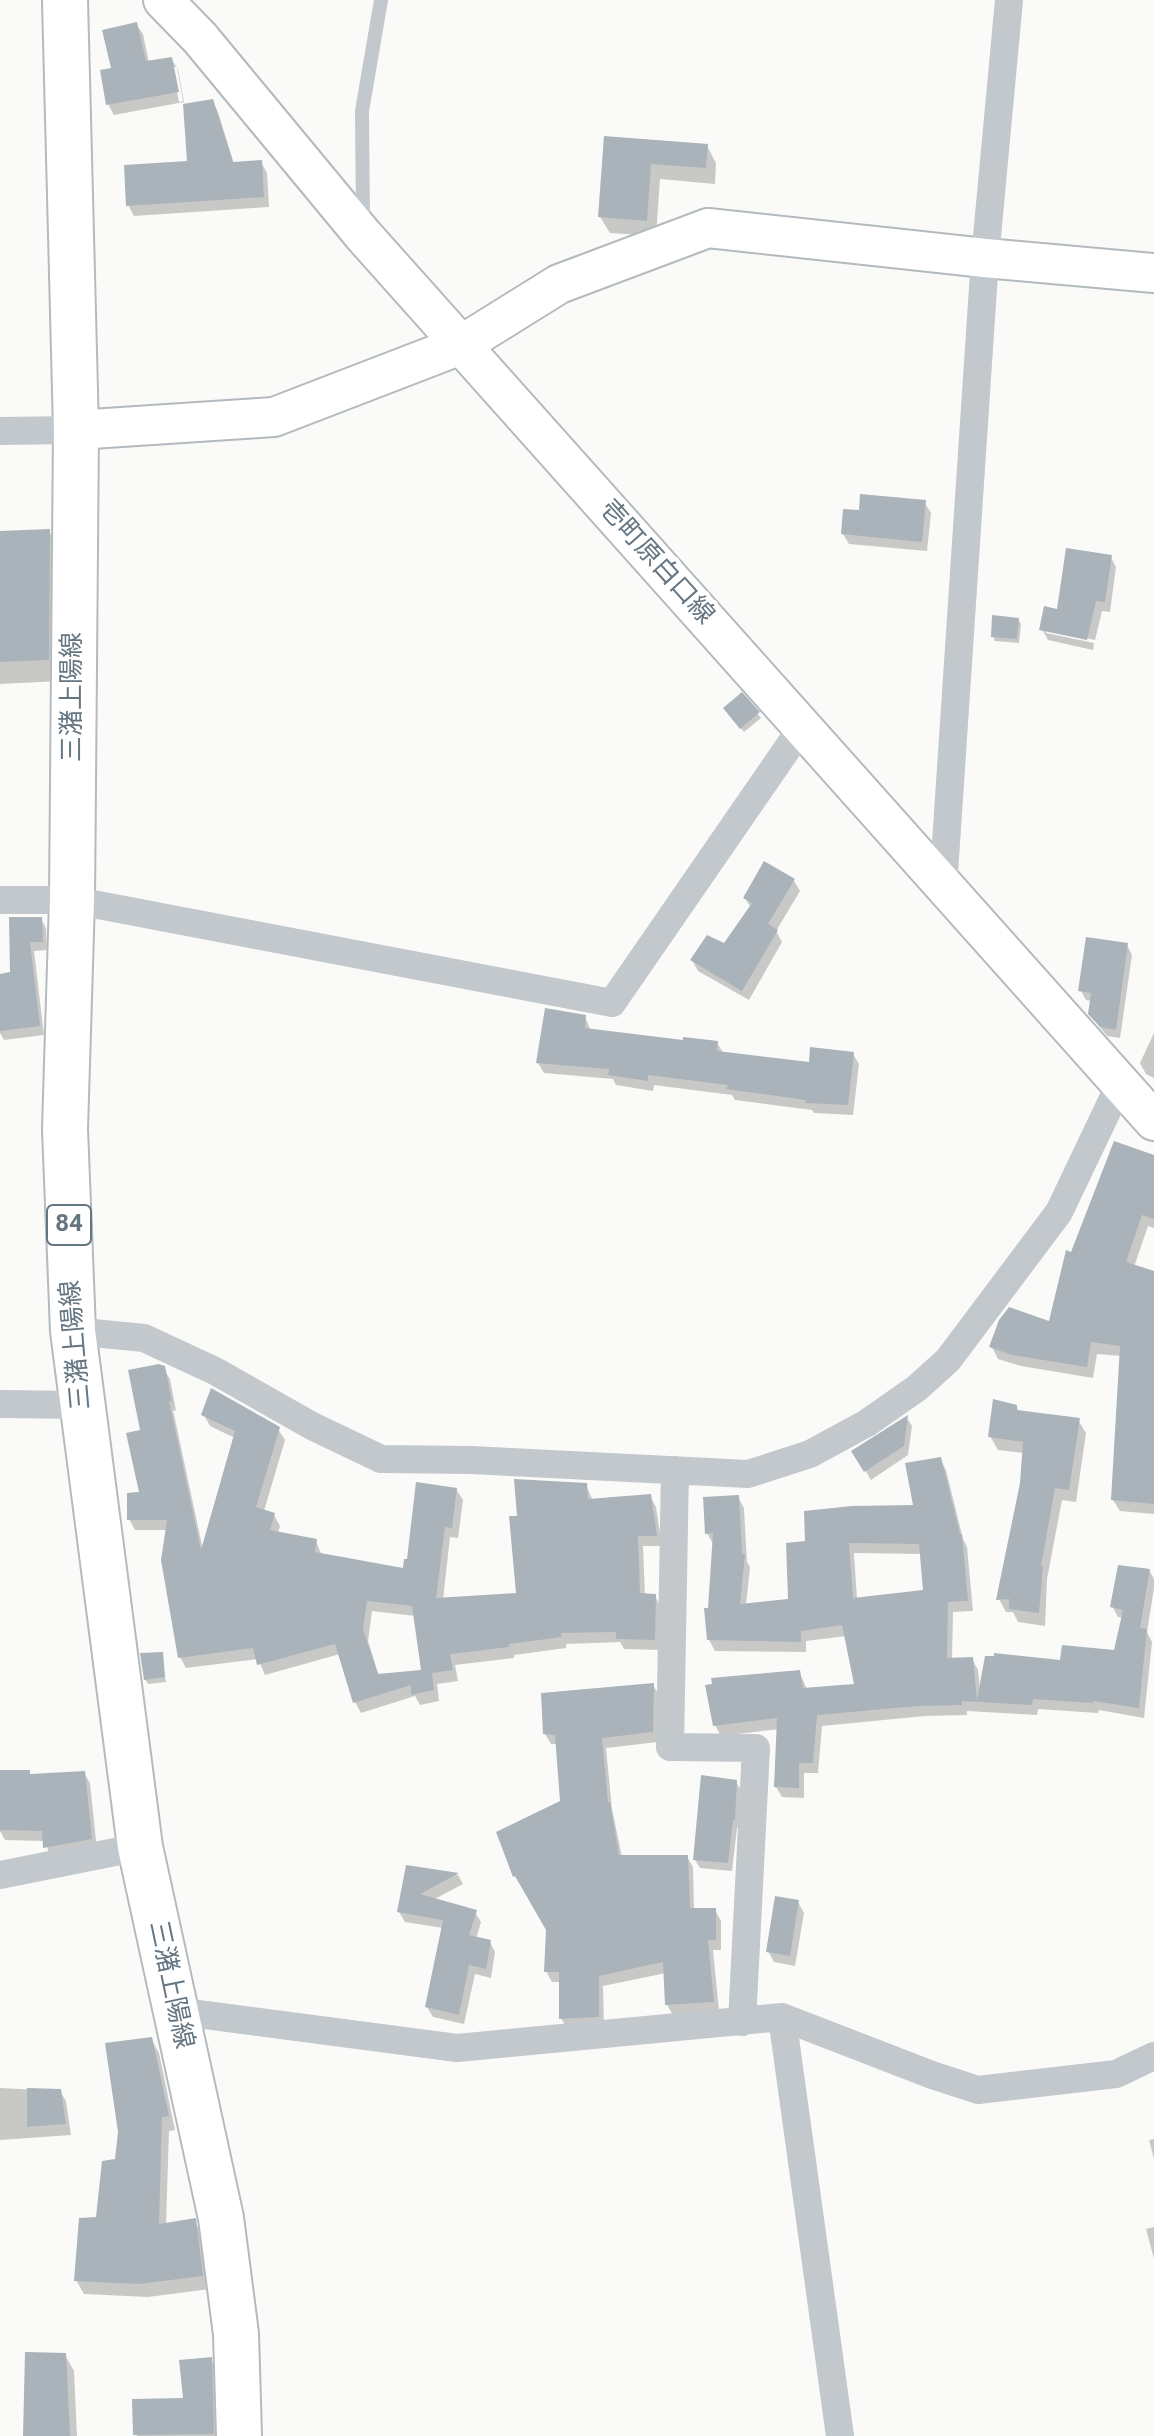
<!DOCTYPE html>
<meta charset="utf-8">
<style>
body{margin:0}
canvas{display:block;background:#fafaf8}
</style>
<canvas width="1154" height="2436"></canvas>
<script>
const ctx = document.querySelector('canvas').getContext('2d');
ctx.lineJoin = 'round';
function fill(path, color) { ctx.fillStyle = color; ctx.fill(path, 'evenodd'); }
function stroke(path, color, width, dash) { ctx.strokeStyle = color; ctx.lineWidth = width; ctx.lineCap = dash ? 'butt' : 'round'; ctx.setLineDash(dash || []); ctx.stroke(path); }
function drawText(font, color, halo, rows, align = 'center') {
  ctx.font = font + ' Roboto,"Noto Sans JP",sans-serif'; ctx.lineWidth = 8; ctx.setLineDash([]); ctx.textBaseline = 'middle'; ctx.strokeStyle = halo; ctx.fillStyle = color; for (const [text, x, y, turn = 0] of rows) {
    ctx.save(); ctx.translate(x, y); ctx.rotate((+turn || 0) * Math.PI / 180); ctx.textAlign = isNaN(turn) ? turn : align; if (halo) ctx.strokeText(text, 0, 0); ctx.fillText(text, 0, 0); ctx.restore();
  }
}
fill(new Path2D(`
 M 136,24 L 143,34 L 149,63 L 171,59 L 178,69 L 184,102 L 114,115 L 108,104 ZM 172,67 L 177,67 L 183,101 L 179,102 Z
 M 212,101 L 218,112 L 234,164 L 261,162 L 267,173 L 269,207 L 134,216 L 128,205 L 189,163 Z
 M 606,138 L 707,146 L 716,163 L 715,184 L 660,179 L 656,236 L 610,233 L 600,217 Z
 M 924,502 L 931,513 L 927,551 L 849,544 L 843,534 Z
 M 49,531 L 61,552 L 60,681 L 0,684 L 0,533 Z
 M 1110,556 L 1116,567 L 1110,612 L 1102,611 L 1095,640 L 1046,629 L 1046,633 L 1094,643 L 1093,650 L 1048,640 L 1042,629 Z
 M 1018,619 L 1021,624 L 1019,643 L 995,641 L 993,636 Z
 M 742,695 L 761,718 L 744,732 L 728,713 Z
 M 794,881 L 800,891 L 776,931 L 782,942 L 749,1000 L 698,971 L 692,960 L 724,945 L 751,908 L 745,898 Z
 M 41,919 L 46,928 L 47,950 L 34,951 L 44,1035 L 4,1040 L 0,1033 L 0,976 L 13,974 Z
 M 1127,945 L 1132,955 L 1120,1038 L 1107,1036 L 1090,1014 L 1092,1001 L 1086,1000 L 1081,991 Z
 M 585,1017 L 591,1031 L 685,1042 L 717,1043 L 724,1054 L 811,1064 L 853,1054 L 859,1064 L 853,1115 L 814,1113 L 812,1110 L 735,1100 L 732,1095 L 654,1085 L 653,1091 L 616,1085 L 613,1079 L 544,1073 L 538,1063 Z
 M 1154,1033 L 1154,1078 L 1146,1074 L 1140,1063 Z
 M 1154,1157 L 1154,1228 L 1148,1226 L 1134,1267 L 1154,1273 L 1154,1514 L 1120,1511 L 1113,1500 L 1122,1356 L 1097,1354 L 1093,1378 L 1021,1366 L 998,1359 L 992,1347 L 1050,1323 L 1072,1255 Z
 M 163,1368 L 170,1379 L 176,1411 L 173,1410 L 203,1550 L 235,1438 L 210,1426 L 204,1415 L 278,1429 L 285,1440 L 264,1511 L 274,1515 L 280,1526 L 278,1533 L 316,1541 L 322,1556 L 405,1570 L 456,1489 L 463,1500 L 458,1538 L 450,1537 L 443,1600 L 518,1594 L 519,1518 L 586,1485 L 593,1501 L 650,1496 L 656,1507 L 662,1546 L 643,1546 L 645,1596 L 655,1596 L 661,1607 L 660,1650 L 624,1649 L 620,1642 L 566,1644 L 566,1648 L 514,1655 L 514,1658 L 455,1665 L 458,1681 L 437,1684 L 439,1701 L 420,1705 L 415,1696 L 361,1713 L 355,1702 L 340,1654 L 265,1675 L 258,1659 L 186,1668 L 180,1657 L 168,1530 L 135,1530 L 129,1519 L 141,1494 L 142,1432 ZM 372,1611 L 415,1616 L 423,1672 L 379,1676 L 368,1641 Z
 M 1016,1406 L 1019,1412 L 1078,1420 L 1086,1433 L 1076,1502 L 1062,1500 L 1047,1579 L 1045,1626 L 1018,1622 L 1013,1612 L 1006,1612 L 999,1599 L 1022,1483 L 1024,1453 L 998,1450 L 990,1436 Z
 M 907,1418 L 912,1426 L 908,1455 L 871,1480 L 854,1451 Z
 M 940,1459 L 946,1470 L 963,1539 L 967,1547 L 973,1611 L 953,1612 L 952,1660 L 972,1659 L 978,1670 L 980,1689 L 1062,1662 L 1115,1653 L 1123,1618 L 1118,1617 L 1112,1606 L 1149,1570 L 1154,1579 L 1154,1588 L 1147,1632 L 1152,1642 L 1144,1718 L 1099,1710 L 1098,1713 L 1038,1709 L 1037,1715 L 967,1711 L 967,1715 L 925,1716 L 822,1726 L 818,1773 L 804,1773 L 804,1798 L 782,1797 L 776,1787 L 779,1729 L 721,1736 L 715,1725 L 714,1686 L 799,1672 L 807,1689 L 856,1685 L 846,1636 L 806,1641 L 806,1652 L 715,1651 L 709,1640 L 713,1544 L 707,1533 L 738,1497 L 744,1508 L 747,1562 L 750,1567 L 746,1605 L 790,1600 L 808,1543 L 916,1507 ZM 854,1553 L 922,1554 L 925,1592 L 857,1599 Z
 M 161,1654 L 166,1682 L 148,1684 L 145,1679 Z
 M 653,1685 L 659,1695 L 658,1742 L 606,1748 L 612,1809 L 622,1857 L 687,1857 L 693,1867 L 694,1910 L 715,1910 L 721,1921 L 721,1950 L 713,1950 L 719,2011 L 673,2015 L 667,2005 L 666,1973 L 603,1986 L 604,2026 L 567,2028 L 561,2018 L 561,1982 L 552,1982 L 546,1971 L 548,1929 L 515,1876 L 498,1833 L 563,1802 L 558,1744 L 551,1744 L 545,1734 Z
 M 0,1772 L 29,1772 L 32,1776 L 84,1773 L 90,1783 L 97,1850 L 51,1858 L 45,1841 L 5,1840 L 0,1831 Z
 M 736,1782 L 741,1790 L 739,1828 L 737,1828 L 732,1871 L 700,1868 L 695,1860 Z
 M 407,1867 L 458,1875 L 463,1884 L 433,1900 L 475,1912 L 481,1922 L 476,1939 L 490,1942 L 495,1952 L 491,1978 L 475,1974 L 464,2024 L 433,2017 L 427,2007 L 443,1928 L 405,1922 L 399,1912 Z
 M 798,1902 L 804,1913 L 795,1966 L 774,1962 L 768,1951 Z
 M 151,2039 L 159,2053 L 175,2130 L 169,2131 L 166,2225 L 194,2221 L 202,2234 L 210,2289 L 148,2297 L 84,2294 L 76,2280 L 117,2161 Z
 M 0,2088 L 60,2091 L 66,2101 L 71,2135 L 0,2140 Z
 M 1154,2139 L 1154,2159 L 1149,2140 Z
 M 1154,2227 L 1154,2259 L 1146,2229 Z
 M 65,2355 L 74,2371 L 77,2436 L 25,2436 Z
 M 211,2360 L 216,2369 L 218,2436 L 136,2436 L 185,2400 Z`), '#0003');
fill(new Path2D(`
 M 137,22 L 146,61 L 172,57 L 179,92 L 106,105 L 100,70 L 111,68 L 102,30 Z
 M 213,99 L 233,162 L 262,160 L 264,197 L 126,206 L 124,165 L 187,161 L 183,104 Z
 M 604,136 L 708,144 L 706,168 L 651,164 L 647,221 L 598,217 Z
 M 860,494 L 926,500 L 922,542 L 841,534 L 843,509 L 859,510 Z
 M 50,529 L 49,660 L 0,662 L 0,531 Z
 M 1066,548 L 1112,555 L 1105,602 L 1096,601 L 1087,640 L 1039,630 L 1044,606 L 1057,609 Z
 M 992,615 L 1019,618 L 1017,639 L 991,637 Z
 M 742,692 L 760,712 L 740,729 L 723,708 Z
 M 764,861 L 795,879 L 768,924 L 778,930 L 742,991 L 690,960 L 707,935 L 724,943 L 752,903 L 743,898 Z
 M 9,917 L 42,917 L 43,942 L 30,942 L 40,1026 L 0,1031 L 0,974 L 10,972 Z
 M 1086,937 L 1128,943 L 1116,1030 L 1100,1027 L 1088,1014 L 1091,993 L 1078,991 Z
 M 545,1008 L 586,1015 L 585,1028 L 683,1040 L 683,1037 L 718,1041 L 717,1051 L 809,1062 L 810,1047 L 854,1052 L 848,1105 L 805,1103 L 806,1100 L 726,1089 L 728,1085 L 648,1075 L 648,1081 L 608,1075 L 609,1069 L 536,1063 Z
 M 1114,1141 L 1154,1155 L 1154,1219 L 1142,1215 L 1126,1262 L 1154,1271 L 1154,1504 L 1111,1500 L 1120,1346 L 1091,1342 L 1087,1367 L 1012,1355 L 989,1347 L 999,1320 L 1009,1307 L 1049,1321 L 1066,1250 L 1071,1252 Z
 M 159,1364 L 165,1366 L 172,1402 L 169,1401 L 201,1550 L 235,1431 L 201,1415 L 211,1388 L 280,1427 L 256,1507 L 275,1513 L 270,1530 L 317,1539 L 315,1552 L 403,1568 L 404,1559 L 407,1559 L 416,1482 L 457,1488 L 452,1528 L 445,1527 L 436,1598 L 516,1593 L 509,1516 L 517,1516 L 514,1479 L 587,1483 L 588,1499 L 651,1494 L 657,1536 L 638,1536 L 640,1593 L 656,1594 L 655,1640 L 616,1639 L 616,1632 L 561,1633 L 562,1637 L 509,1644 L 509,1647 L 450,1654 L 453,1670 L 432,1673 L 434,1690 L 411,1695 L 411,1685 L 353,1703 L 335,1644 L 257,1665 L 253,1648 L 178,1658 L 161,1560 L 167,1520 L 127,1520 L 127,1493 L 139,1492 L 126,1433 L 140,1430 L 128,1370 ZM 367,1601 L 412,1606 L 421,1670 L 378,1674 L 363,1629 Z
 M 993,1399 L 1017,1405 L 1017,1410 L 1080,1418 L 1069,1490 L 1055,1488 L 1041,1566 L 1043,1566 L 1039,1613 L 1009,1609 L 1009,1599 L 996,1600 L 1020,1483 L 1023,1442 L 988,1437 Z
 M 908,1415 L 904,1446 L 864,1472 L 851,1451 Z
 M 941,1457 L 960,1534 L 962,1534 L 968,1601 L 948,1602 L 947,1658 L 973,1657 L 977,1700 L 985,1656 L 994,1656 L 994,1653 L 1060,1660 L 1062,1645 L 1114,1650 L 1123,1610 L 1110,1607 L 1118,1565 L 1150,1569 L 1140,1628 L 1147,1629 L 1139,1708 L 1093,1701 L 1093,1703 L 1033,1699 L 1032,1705 L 962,1701 L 962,1705 L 918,1706 L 817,1715 L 813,1763 L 799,1763 L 799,1788 L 774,1787 L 777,1718 L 713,1726 L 705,1685 L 712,1684 L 711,1678 L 800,1670 L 803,1688 L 854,1684 L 842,1625 L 801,1631 L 801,1642 L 707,1640 L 704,1608 L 708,1608 L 713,1533 L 705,1534 L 703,1497 L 739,1495 L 742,1554 L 745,1554 L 740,1604 L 788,1599 L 786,1543 L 805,1541 L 804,1511 L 852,1506 L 913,1505 L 905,1463 ZM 849,1543 L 919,1544 L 923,1590 L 853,1598 Z
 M 163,1652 L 165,1677 L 144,1680 L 140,1653 Z
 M 654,1683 L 653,1732 L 602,1738 L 608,1802 L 610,1802 L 619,1855 L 688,1855 L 690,1908 L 716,1908 L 716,1940 L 708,1940 L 714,2002 L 665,2005 L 663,1962 L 599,1976 L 599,2017 L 559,2019 L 559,1972 L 544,1972 L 546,1930 L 515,1876 L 513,1877 L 496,1832 L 560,1801 L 555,1735 L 543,1734 L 541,1693 Z
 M 0,1770 L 30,1770 L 30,1774 L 85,1771 L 92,1839 L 43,1848 L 42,1831 L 0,1830 Z
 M 701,1775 L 737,1780 L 735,1820 L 733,1820 L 728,1863 L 693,1860 Z
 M 406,1865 L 459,1873 L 420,1894 L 477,1910 L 469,1935 L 491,1940 L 486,1969 L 469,1965 L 459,2015 L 425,2007 L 443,1920 L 397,1912 Z
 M 775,1896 L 799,1900 L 790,1956 L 766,1952 Z
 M 152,2037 L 169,2116 L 162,2117 L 159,2224 L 196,2218 L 203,2276 L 139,2284 L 74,2281 L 79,2218 L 96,2217 L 102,2161 L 115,2159 L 118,2132 L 105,2043 Z
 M 27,2088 L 61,2089 L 66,2124 L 27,2127 Z
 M 25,2352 L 66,2353 L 70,2436 L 23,2436 Z
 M 212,2357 L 214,2434 L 133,2435 L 132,2399 L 183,2398 L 179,2360 Z`), '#aab3b9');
const secondary = new Path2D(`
 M 163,0 L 200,38 L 363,235 L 1154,1121
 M 76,430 L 274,417 L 461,345 L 559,284 L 708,228 L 985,258 L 1154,273`);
const primary = new Path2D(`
 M 65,0 L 76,430 L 72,900 L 65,1129 L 73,1331 L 140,1847 L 221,2218 L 236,2334 L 239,2436`);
stroke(secondary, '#b3babf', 42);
stroke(primary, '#b5babe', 48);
stroke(new Path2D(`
 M 363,222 L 362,111 L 381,0`), '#c3c8cc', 14);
stroke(new Path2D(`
 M 0,431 L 76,430
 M 943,888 L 985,258 L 1009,0
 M 0,900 L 72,900 L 612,1003 L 803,726
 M 73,1331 L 144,1338 L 215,1371 L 312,1426 L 381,1459 L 471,1460 L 748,1474 L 810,1454 L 867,1423 L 917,1388 L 948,1360 L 1059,1212 L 1120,1084
 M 0,1404 L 81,1405
 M 675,1470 L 670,1747 L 756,1748 L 742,2022
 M 0,1875 L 140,1847
 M 175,2011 L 457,2048 L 782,2017 L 932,2075 L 978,2090 L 1116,2074 L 1154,2056
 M 782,2017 L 840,2436`), '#c3c8cc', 28);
stroke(secondary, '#fff', 38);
stroke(primary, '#fff', 44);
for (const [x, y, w] of [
 [69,1225,44]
]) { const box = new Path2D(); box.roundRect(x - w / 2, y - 20, w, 40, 6); ctx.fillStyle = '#fff'; ctx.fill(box); stroke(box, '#657683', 2); }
drawText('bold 24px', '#657683', null, [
 ["84",69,1225]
]);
drawText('26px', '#657683', '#fff', [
 ["壱町原白口線",656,563,48],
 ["三潴上陽線",73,697,-90],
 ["三潴上陽線",77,1345,-95],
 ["三潴上陽線",170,1985,78]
]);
</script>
